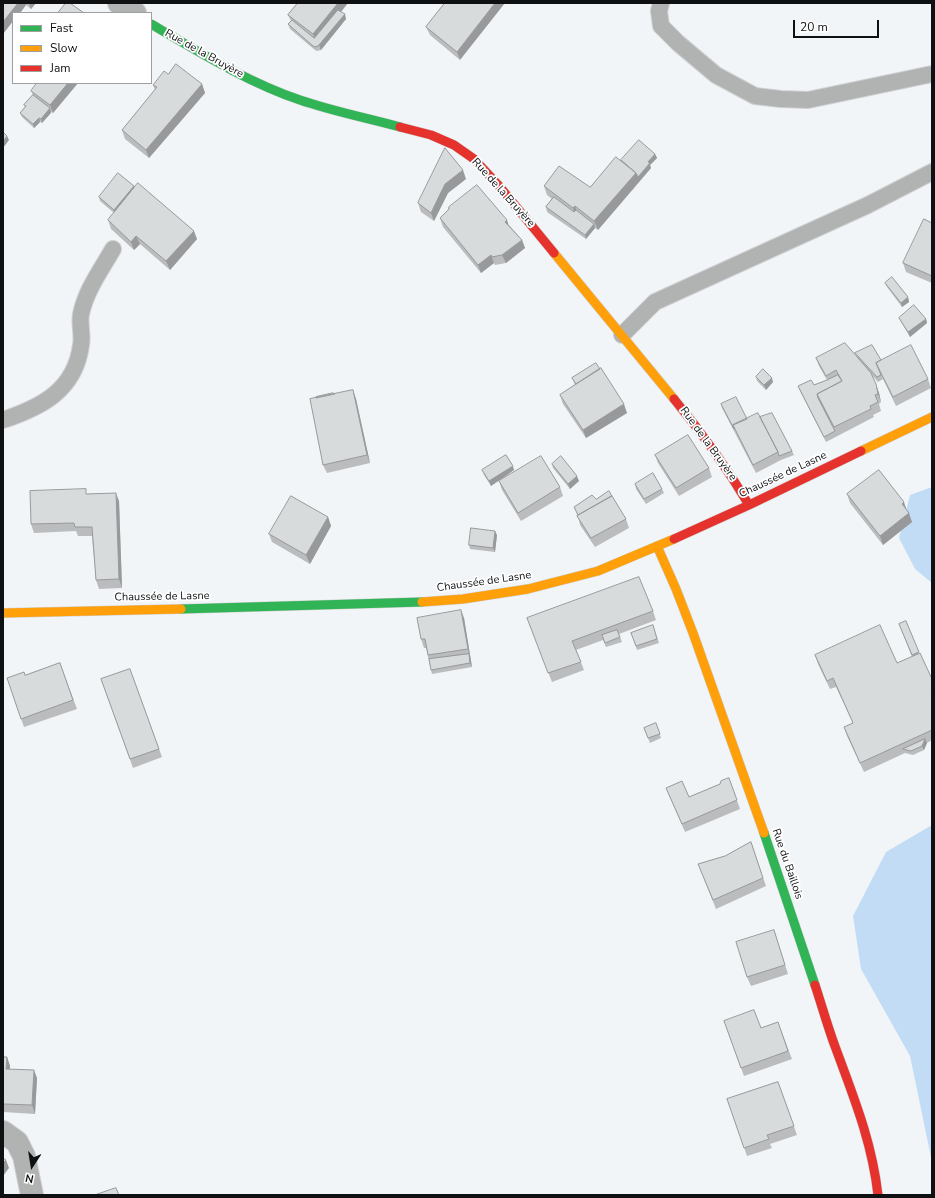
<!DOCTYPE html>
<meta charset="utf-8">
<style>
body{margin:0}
#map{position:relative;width:935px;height:1198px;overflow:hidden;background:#f2f5f8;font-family:"Nunito Sans",sans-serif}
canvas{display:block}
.frame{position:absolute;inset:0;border:4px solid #0e1012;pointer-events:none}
.legend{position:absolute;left:12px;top:12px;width:140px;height:72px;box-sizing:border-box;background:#fff;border:1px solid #9f9fa0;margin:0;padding:5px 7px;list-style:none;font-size:12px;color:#0e1012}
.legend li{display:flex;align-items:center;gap:8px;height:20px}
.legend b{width:20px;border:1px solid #9f9fa0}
.north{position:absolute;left:12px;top:1146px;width:40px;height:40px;-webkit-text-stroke:3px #fff;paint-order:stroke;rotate:192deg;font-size:11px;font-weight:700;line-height:16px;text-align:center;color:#0e1012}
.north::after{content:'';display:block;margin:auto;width:14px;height:18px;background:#0e1012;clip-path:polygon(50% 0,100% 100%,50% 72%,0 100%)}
.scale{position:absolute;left:793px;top:20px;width:86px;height:18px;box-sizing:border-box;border:2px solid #0e1012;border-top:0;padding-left:5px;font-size:12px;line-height:14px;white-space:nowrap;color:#0e1012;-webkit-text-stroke:3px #fff;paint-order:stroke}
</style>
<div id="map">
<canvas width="935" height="1198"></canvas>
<div class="frame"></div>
<ul class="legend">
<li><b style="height:5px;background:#30b455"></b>Fast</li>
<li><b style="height:5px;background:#ff9f0a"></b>Slow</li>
<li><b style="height:5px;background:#e5322d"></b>Jam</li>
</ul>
<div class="north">N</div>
<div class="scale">20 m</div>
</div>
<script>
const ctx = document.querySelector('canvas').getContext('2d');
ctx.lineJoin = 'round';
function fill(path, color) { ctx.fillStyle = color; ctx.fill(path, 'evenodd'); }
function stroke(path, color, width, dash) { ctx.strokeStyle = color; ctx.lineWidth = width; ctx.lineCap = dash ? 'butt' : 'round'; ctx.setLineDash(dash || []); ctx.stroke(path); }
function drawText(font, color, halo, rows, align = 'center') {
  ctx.font = font + ' "Nunito Sans",sans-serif'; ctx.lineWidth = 3.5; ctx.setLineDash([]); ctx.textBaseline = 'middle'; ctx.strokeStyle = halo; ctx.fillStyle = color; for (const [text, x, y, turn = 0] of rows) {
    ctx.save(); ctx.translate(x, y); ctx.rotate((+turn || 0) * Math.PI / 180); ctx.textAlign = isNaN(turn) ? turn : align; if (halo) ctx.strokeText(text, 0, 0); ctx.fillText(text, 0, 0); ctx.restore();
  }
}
fill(new Path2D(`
 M 932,487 L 932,583 L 915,569 L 899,538 L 910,495 Z
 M 932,825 L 932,1162 L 910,1056 L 861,969 L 853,916 L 886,852 Z`), '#c2dcf6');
const lane = new Path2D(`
 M 661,3 L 659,11 L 661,26 L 678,43 L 716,75 L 755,96 L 781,99 L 808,100 L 932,74
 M 622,335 L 655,302 L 868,205 L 932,172
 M 3,420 C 42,407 75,390 81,345 C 83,335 79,324 81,314 C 86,290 101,270 113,249`);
const street = new Path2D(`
 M 119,3 L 135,13
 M 3,1132 L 17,1142 L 24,1156 L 32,1195`);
const fast = new Path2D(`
 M 151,24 C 199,52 247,82 300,100 C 332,111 367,118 400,127
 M 181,609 L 422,602
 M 764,833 L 815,985`);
const slow = new Path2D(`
 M 554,253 L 674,399
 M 861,451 L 932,417
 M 657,546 L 676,589 L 693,633 L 764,833
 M 422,602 L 463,599 L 528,589 L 598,571 L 674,539
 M 3,613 L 181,609`);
const jam = new Path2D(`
 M 400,127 L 431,135 L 454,145 L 474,159 L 500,187 L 554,253
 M 674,399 C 702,433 727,468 749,505
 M 674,539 L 749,505 L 861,451
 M 815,985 C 822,1006 828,1028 836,1049 C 854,1098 872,1142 878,1195`);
stroke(lane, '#ced0d2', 18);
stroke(street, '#ced0d2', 24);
stroke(fast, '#ced0d2', 10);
stroke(slow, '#ced0d2', 10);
stroke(jam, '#ced0d2', 10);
stroke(lane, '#b1b2b2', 16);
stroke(street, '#b1b2b2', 22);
stroke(fast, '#30b455', 9);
stroke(slow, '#ff9f0a', 9);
stroke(jam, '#e5322d', 9);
fill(new Path2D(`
 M 3,3 L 36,3 L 31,9 L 26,5 L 20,13 L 13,13 L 13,21 L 3,34 Z
 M 298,3 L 348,3 L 341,12 L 346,19 L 321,50 L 317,51 L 315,50 L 290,29 L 288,24 L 291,21 L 288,15 Z
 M 445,3 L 460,60 L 430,35 L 426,27 Z
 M 78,83 L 53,113 L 51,112 L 42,123 L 40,122 L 34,128 L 22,117 L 20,113 L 25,107 L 24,105 L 33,95 L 31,91 Z
 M 202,84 L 205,93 L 149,158 L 125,139 L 122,130 L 155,90 L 153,85 Z
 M 655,154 L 657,158 L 650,165 L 651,168 L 598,230 L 595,228 L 586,239 L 547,212 L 546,207 L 552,199 L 547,195 L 544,186 L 590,187 L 621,160 Z
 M 466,179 L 448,193 L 434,221 L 421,212 L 418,203 Z
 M 134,187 L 197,239 L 170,270 L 140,244 L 134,250 L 111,229 L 108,220 L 114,213 L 100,201 L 99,197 Z
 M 449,207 L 510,226 L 522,240 L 525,248 L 506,263 L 495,265 L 494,263 L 481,273 L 443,227 L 440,218 L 449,209 L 448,208 Z
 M 932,223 L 932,283 L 906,272 L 903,263 Z
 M 885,283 L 908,297 L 909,302 L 902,307 L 887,287 Z
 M 899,318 L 926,319 L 927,323 L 910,337 L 901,322 Z
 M 855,353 L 881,360 L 928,379 L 931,388 L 896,406 L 883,379 L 878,382 L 872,375 L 879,393 L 881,402 L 879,404 L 881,411 L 873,415 L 874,417 L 826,442 L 800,391 L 798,386 L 814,385 L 827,380 L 819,366 L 816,358 L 857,356 Z
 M 600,369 L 627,413 L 586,438 L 563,404 L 560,395 L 575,385 L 572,378 Z
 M 756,377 L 773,382 L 766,390 L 757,381 Z
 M 353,390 L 356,399 L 370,463 L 327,473 L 323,465 L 335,394 Z
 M 721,404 L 747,419 L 760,417 L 792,451 L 794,455 L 781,460 L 756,473 L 722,408 Z
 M 655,455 L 709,468 L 712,477 L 679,496 L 658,463 Z
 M 552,464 L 579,481 L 570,489 L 553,468 Z
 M 482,470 L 514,470 L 491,486 L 484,475 Z
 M 499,481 L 560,487 L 563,496 L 521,521 L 502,490 Z
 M 635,484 L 662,489 L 664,493 L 646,504 L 636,489 Z
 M 87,494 L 119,501 L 122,588 L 99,589 L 96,580 L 92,536 L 78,536 L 76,531 L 34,533 L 31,524 Z
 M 847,494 L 906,510 L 912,522 L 883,545 L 850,503 Z
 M 596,499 L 626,519 L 629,528 L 595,547 L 580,525 L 578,516 L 574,507 Z
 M 328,517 L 331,526 L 310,564 L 272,542 L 269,534 Z
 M 497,535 L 495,552 L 470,549 L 469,545 Z
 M 653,611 L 656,620 L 619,634 L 622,642 L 606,647 L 603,640 L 576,650 L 584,670 L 552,682 L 527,618 Z
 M 464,618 L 472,667 L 432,674 L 431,670 L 426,648 L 424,648 L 421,639 Z
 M 906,621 L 919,654 L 932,679 L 932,740 L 927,743 L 924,750 L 913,755 L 905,753 L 864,772 L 847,736 L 844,727 L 853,723 L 836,687 L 830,689 L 818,664 L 815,655 L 897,663 L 912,657 L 899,624 Z
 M 653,625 L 659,643 L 637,650 L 631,633 Z
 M 60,663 L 77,709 L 24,727 L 7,678 L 25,675 Z
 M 130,669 L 162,757 L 133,768 L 101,679 Z
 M 656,723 L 661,738 L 650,743 L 644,728 Z
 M 729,778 L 740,809 L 685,832 L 666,788 L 689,797 L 720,784 Z
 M 751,842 L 766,886 L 716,909 L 698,864 L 725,856 Z
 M 774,930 L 788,974 L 751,986 L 747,977 Z
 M 724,1021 L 761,1028 L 778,1022 L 792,1059 L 744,1076 Z
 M 3,1057 L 7,1057 L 10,1066 L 10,1069 L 37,1078 L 35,1114 L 3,1112 Z
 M 778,1082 L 797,1135 L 770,1144 L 772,1148 L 747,1156 L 727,1099 Z`), '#babcbd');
fill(new Path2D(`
 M 18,3 L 25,3 L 26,5 L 20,13 L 13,13 L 13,21 L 3,34 L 3,22 Z
 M 29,3 L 36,3 L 31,9 Z
 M 338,3 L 348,3 L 316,42 L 313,34 Z
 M 495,3 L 505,3 L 460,60 L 457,52 Z
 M 345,14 L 346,19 L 321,50 L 319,45 Z
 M 68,83 L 78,83 L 53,113 L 50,105 Z
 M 202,84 L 205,93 L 149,158 L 146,150 Z
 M 50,108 L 51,113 L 42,123 L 41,119 Z
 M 39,118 L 40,122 L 34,128 L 33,124 Z
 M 7,136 L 9,140 L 3,148 L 3,142 Z
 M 655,154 L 657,158 L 650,165 L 651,168 L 598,230 L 594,221 L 636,173 Z
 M 463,170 L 466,179 L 448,193 L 434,221 L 431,213 L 445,184 Z
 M 134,186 L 136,190 L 116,214 L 114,210 Z
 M 575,206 L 578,215 L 576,217 L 573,208 Z
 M 507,220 L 510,229 L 505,222 Z
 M 594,224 L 595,228 L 586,239 L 585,235 Z
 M 194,231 L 197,239 L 170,270 L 166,261 Z
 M 136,236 L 140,244 L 134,250 L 131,242 Z
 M 522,240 L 525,248 L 506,263 L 502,255 Z
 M 491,255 L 494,263 L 481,273 L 478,265 Z
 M 908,297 L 909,302 L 902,307 L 901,303 Z
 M 926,319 L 927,323 L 910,337 L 908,332 Z
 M 772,378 L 773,382 L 766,390 L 764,385 Z
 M 876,384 L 879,393 L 881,402 L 878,394 Z
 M 353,390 L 356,399 L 370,463 L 367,455 Z
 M 624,404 L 627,413 L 586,438 L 583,430 Z
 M 513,466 L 514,470 L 491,486 L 489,481 Z
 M 577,476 L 579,481 L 570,489 L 568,484 Z
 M 116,493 L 119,501 L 122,588 L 119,579 Z
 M 904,502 L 907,511 L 902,504 Z
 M 909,513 L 912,522 L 883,545 L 880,536 Z
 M 328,517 L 331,526 L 310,564 L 306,555 Z
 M 495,531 L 497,535 L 495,552 L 493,548 Z
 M 461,610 L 464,618 L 472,667 L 470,663 L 469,654 L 468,649 Z
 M 925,739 L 927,743 L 924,750 L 922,746 Z
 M 7,1057 L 10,1066 L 9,1077 L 6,1069 Z
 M 34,1070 L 37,1078 L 35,1114 L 32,1105 Z
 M 6,1160 L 9,1168 L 3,1176 L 3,1163 Z`), '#97999a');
const building = new Path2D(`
 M 3,3 L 18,3 L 3,22 Z
 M 66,3 L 70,3 L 84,13 L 58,13 Z
 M 298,3 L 338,3 L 313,34 L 288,15 Z
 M 445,3 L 495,3 L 457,52 L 426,27 Z
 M 338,10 L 345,14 L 319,45 L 316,47 L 313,46 L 288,24 L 292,20 L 314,38 Z
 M 176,64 L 202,84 L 146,150 L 122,130 L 157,87 L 153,85 L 164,71 L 168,74 Z
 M 37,83 L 68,83 L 50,105 L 31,91 Z
 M 33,95 L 50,108 L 41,119 L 39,118 L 33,124 L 20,113 L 26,106 L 24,105 Z
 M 3,132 L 7,136 L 3,142 Z
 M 639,140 L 655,154 L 648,162 L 650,163 L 638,177 L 636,173 L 621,160 Z
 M 445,148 L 463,170 L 445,184 L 431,213 L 418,203 Z
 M 616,157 L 636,173 L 594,221 L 575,206 L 573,208 L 544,186 L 559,166 L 590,187 Z
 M 118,173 L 134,186 L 114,210 L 99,197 Z
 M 138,183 L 194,231 L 166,261 L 136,236 L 131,242 L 108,220 Z
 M 477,185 L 507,220 L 505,222 L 522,240 L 502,255 L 492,257 L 491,255 L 478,265 L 440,218 L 449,209 L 449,207 Z
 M 554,197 L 574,212 L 576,210 L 594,224 L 585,235 L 546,207 Z
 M 924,219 L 932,223 L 932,276 L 903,263 Z
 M 892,277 L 908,297 L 901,303 L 885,283 Z
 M 914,305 L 926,319 L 908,332 L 899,318 Z
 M 845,343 L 871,373 L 876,384 L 878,394 L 875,395 L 878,402 L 870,406 L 871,409 L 834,427 L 817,394 L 842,381 L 836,370 L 826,376 L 816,358 Z
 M 872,345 L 881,360 L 876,363 L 881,375 L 877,377 L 855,353 Z
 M 911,345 L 928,379 L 893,397 L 876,363 Z
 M 596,363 L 600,369 L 576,384 L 572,378 Z
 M 601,368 L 624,404 L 583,430 L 560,395 Z
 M 763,369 L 772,378 L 764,385 L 756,377 Z
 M 838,375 L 842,381 L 817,394 L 818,398 L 835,431 L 824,437 L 798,386 L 811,380 L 814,385 L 827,380 Z
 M 353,390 L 367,455 L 323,465 L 310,399 Z
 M 333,393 L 335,394 L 316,398 L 316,397 Z
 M 736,397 L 747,419 L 733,425 L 734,429 L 721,404 Z
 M 758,413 L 778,452 L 753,465 L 733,425 Z
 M 772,413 L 792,451 L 779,456 L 778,452 L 760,417 Z
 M 688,435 L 709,468 L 676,488 L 655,455 Z
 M 506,455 L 513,466 L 489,481 L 482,470 Z
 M 541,456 L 560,487 L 518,513 L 499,481 Z
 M 561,456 L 577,476 L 568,484 L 552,464 Z
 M 879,470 L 904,502 L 902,504 L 909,513 L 880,536 L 847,494 Z
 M 653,473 L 662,489 L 644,499 L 635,484 Z
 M 86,489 L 86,494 L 116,493 L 119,579 L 96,580 L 92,527 L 75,527 L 74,523 L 31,524 L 30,491 Z
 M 609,491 L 612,496 L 578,515 L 574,507 L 592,495 L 596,499 Z
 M 291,496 L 328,517 L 306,555 L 269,534 Z
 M 612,496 L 626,519 L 591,538 L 577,516 Z
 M 471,528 L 495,531 L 493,548 L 469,545 Z
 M 639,577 L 653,611 L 572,641 L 581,662 L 548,673 L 527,618 Z
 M 461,610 L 468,649 L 428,655 L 425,639 L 421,639 L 417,618 Z
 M 906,621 L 919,652 L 912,655 L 899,624 Z
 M 653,625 L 657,639 L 636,646 L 631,633 Z
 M 880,625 L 897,663 L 920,653 L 932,679 L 932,692 L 931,692 L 932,694 L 932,730 L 860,763 L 844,727 L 853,723 L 833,678 L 827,681 L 815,655 Z
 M 617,630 L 620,637 L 605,643 L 602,635 Z
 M 469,654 L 470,663 L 431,670 L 429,659 Z
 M 60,663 L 73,700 L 21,719 L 7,678 L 24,672 L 25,675 Z
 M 130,669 L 159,749 L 130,759 L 101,679 Z
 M 656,723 L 660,734 L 648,738 L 644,728 Z
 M 925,739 L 922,746 L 911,751 L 903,749 Z
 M 729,778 L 737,800 L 682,824 L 666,788 L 682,781 L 689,797 L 720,784 L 721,781 Z
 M 751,842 L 763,878 L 713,900 L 698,864 L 725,856 Z
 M 774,930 L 785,965 L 747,977 L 736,942 Z
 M 754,1010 L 761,1028 L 778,1022 L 788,1051 L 741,1068 L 724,1021 Z
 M 3,1057 L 7,1057 L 6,1069 L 34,1070 L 32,1105 L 3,1104 Z
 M 778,1082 L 794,1126 L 767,1135 L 769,1139 L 744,1148 L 727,1099 Z
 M 3,1158 L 6,1160 L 3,1163 Z
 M 116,1188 L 119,1195 L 95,1195 Z`);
fill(building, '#d8dbdc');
stroke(building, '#97999a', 1);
drawText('11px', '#0e1012', '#fff', [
 ["Rue de la Bruyère",204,54,29],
 ["Rue de la Bruyère",503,193,48],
 ["Rue de la Bruyère",708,444,54],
 ["Chaussée de Lasne",783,475,-25],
 ["Chaussée de Lasne",484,582,-8],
 ["Chaussée de Lasne",162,597,-1],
 ["Rue du Baillois",787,864,71]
]);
</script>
